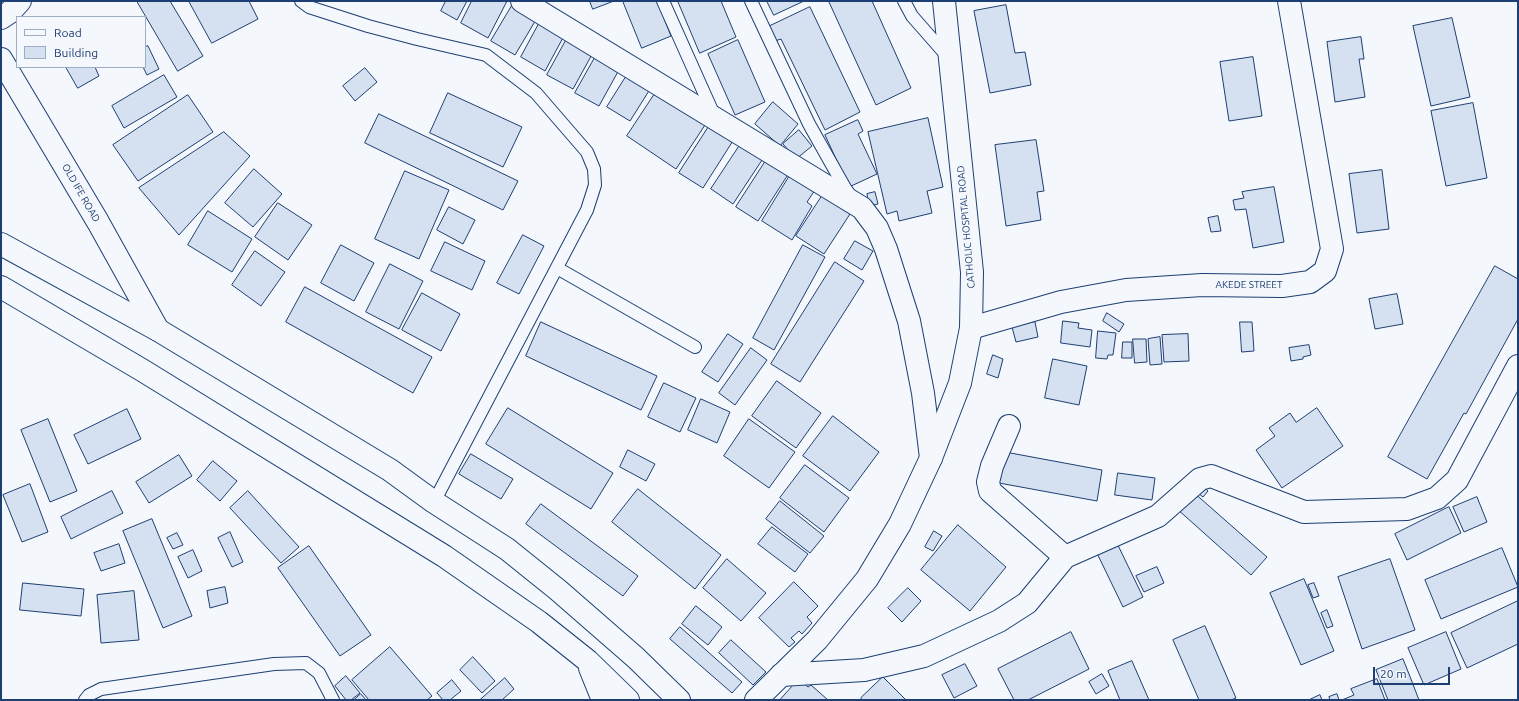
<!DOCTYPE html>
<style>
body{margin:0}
#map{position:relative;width:1519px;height:701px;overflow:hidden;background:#f4f7fb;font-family:Ubuntu,sans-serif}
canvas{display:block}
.frame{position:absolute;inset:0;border:2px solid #1d3f73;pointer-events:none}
.legend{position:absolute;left:16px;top:16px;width:130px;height:52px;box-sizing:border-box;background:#f4f7fb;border:1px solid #9eadc5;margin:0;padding:5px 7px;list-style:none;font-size:12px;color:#1d3f73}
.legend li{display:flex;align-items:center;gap:8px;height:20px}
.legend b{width:20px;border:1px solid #9eadc5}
.scale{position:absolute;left:1373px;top:667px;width:77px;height:18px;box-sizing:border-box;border:2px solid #1d3f73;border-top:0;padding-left:5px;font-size:12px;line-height:14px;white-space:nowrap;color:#1d3f73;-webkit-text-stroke:3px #f4f7fb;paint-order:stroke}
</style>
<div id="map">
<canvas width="1519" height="701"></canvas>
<div class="frame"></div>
<ul class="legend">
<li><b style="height:5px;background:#f4f7fb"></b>Road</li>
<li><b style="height:11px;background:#d5e0f0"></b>Building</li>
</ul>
<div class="scale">20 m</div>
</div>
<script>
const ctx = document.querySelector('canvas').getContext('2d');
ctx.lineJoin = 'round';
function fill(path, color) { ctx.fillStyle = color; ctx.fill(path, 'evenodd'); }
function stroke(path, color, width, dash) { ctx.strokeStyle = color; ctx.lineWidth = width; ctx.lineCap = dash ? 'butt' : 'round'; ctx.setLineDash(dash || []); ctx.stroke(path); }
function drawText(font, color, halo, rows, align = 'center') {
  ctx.font = font + ' Ubuntu,sans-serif'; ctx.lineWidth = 3; ctx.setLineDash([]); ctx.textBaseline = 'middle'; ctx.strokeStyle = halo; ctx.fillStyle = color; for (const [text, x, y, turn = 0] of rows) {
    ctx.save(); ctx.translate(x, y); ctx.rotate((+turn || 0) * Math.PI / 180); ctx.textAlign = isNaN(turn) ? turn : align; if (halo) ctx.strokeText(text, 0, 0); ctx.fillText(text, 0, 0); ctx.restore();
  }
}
const building = new Path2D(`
 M 137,1 L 170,1 L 203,56 L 178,71 Z
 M 189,1 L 249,1 L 258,19 L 212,43 Z
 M 446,1 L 467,1 L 457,20 L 441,11 Z
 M 472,1 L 507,1 L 488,38 L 461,23 Z
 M 590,1 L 614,1 L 593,9 Z
 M 623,1 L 657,1 L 671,36 L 642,48 Z
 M 678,1 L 721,1 L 736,37 L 700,53 Z
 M 767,1 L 804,1 L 774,15 Z
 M 832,1 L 872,1 L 911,88 L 876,105 L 829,2 Z
 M 513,4 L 537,18 L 515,55 L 491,41 Z
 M 1006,5 L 1015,53 L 1025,52 L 1031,85 L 990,93 L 974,11 Z
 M 810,7 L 860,112 L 825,130 L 781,39 L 775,41 L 768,27 Z
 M 1452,18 L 1470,97 L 1431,106 L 1413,26 Z
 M 541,20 L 565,34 L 545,71 L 521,57 Z
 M 569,35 L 595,49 L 573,89 L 547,75 Z
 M 1361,37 L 1364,59 L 1359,59 L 1365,97 L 1335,102 L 1327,42 Z
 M 738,40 L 765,102 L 735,115 L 708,54 Z
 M 148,46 L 159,69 L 147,75 L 143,67 L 145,67 L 145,47 Z
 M 597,54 L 620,68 L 599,106 L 575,93 Z
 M 1253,57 L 1262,116 L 1229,121 L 1220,62 Z
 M 66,67 L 95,67 L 99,76 L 78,88 Z
 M 365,68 L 377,82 L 355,101 L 343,86 Z
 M 629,72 L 652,86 L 630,121 L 607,107 Z
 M 164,75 L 177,97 L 124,128 L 112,106 Z
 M 658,89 L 707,122 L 676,169 L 627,136 Z
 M 448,93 L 522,127 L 503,167 L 430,133 Z
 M 188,95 L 213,132 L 138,181 L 113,145 Z
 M 773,102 L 798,124 L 780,146 L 755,124 Z
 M 1473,103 L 1487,178 L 1446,186 L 1431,111 Z
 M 379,114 L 518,181 L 503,210 L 365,143 Z
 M 928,118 L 943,187 L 927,191 L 932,213 L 899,221 L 897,211 L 887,214 L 868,132 Z
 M 713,120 L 736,136 L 703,188 L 679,173 Z
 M 858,120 L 863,131 L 858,134 L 877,174 L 849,187 L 825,135 Z
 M 799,130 L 812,146 L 796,159 L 783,144 Z
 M 224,132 L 250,156 L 179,235 L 139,188 Z
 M 1036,140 L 1044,191 L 1037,192 L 1041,220 L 1006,226 L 995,145 Z
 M 742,142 L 764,157 L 733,204 L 711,189 Z
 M 767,159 L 789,173 L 758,221 L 736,207 Z
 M 254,169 L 282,194 L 253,227 L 225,203 Z
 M 1382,170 L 1389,229 L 1357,233 L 1349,174 Z
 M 405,171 L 449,190 L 419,259 L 375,239 Z
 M 792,172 L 817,187 L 807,202 L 812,206 L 792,240 L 762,221 Z
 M 1274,187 L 1284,242 L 1253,248 L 1246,209 L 1235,210 L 1233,200 L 1244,198 L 1242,192 Z
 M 875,192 L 878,204 L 869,206 L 867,194 Z
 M 822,196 L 850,214 L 824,254 L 796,236 Z
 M 278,203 L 312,225 L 288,260 L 255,237 Z
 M 449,207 L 475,220 L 463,244 L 437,230 Z
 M 208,211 L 252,239 L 232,272 L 188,245 Z
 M 1218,216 L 1221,231 L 1211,232 L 1208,218 Z
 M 523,235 L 544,246 L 519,294 L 497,283 Z
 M 855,241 L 873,251 L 862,270 L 844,259 Z
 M 445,242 L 485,261 L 472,290 L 431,271 Z
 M 341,245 L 374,263 L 354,301 L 321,283 Z
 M 803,245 L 825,257 L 774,350 L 753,338 Z
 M 255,251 L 285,272 L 261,306 L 232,285 Z
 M 835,262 L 864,281 L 800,382 L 771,364 Z
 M 390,264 L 423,281 L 399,329 L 366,312 Z
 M 1495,266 L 1518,279 L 1518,319 L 1466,414 L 1464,413 L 1427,479 L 1388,457 Z
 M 305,287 L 432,357 L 413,393 L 286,322 Z
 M 422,293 L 460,314 L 441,351 L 402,330 Z
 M 1397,294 L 1403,324 L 1375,329 L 1369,299 Z
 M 1107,313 L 1124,324 L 1119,332 L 1103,321 Z
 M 1063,321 L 1079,323 L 1078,328 L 1092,330 L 1090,347 L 1061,343 Z
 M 541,322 L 657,376 L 641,410 L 526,356 Z
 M 1035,322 L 1038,337 L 1016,342 L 1012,327 Z
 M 1240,322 L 1252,322 L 1254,351 L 1242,352 Z
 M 1098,331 L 1116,333 L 1113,355 L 1108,355 L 1107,359 L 1096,358 Z
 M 728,334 L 743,344 L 718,382 L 702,372 Z
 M 1188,334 L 1189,361 L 1164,362 L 1162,335 Z
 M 1160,337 L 1162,364 L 1150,365 L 1148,339 Z
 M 1133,339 L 1146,339 L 1147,362 L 1135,363 Z
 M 1123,342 L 1132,342 L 1132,358 L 1122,358 Z
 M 1309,345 L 1311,355 L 1303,357 L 1303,359 L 1291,361 L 1289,348 Z
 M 751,348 L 767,360 L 735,405 L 719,393 Z
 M 993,355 L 1003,359 L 998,378 L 987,374 Z
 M 1053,359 L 1087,366 L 1079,405 L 1045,398 Z
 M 777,381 L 821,413 L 796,448 L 752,416 Z
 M 664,383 L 696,398 L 680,432 L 648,417 Z
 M 701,399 L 730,412 L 717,443 L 688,430 Z
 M 508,408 L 613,473 L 591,509 L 486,444 Z
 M 1317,408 L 1343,446 L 1282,488 L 1256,450 L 1275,436 L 1269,428 L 1290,413 L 1296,422 Z
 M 127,409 L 141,439 L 88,464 L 74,435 Z
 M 833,416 L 879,452 L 850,491 L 803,456 Z
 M 48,419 L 77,491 L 50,502 L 21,430 Z
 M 749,419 L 795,452 L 769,488 L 724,456 Z
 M 628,450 L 655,464 L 646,481 L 620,467 Z
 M 1005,452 L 1102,470 L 1097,501 L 999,483 Z
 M 471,454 L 513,479 L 501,499 L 459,474 Z
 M 179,455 L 192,476 L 149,503 L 136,482 Z
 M 213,461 L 237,481 L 220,501 L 197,480 Z
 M 805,465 L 849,498 L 824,532 L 780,498 Z
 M 1118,473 L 1155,478 L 1152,500 L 1115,495 Z
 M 1200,483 L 1208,491 L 1203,497 L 1194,490 Z
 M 30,484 L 48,532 L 22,542 L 3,495 Z
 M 638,489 L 721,555 L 695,589 L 612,522 Z
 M 112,491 L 123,513 L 71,539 L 61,517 Z
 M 248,491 L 299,547 L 281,563 L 230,508 Z
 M 1192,491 L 1267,557 L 1251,575 L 1176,508 Z
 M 1477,497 L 1487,522 L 1464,532 L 1453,507 Z
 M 780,501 L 824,536 L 810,553 L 766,519 Z
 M 541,504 L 638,576 L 623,596 L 526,524 Z
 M 1449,507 L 1461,533 L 1407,560 L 1395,534 Z
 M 152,519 L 192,616 L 163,628 L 123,531 Z
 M 958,525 L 1006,567 L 970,611 L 921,570 Z
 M 772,527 L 808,554 L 795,572 L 758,544 Z
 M 934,531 L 942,536 L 933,551 L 925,547 Z
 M 230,532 L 243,562 L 232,567 L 218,538 Z
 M 177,533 L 183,545 L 173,549 L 167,538 Z
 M 1114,537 L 1143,597 L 1123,607 L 1094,547 Z
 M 119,544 L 125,563 L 101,571 L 94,553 Z
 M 309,546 L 371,635 L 340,656 L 278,568 Z
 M 1502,548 L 1518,587 L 1441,619 L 1425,580 Z
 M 193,550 L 202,571 L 188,578 L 178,557 Z
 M 727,559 L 766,593 L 741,621 L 703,588 Z
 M 1390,559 L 1415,630 L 1362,649 L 1338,577 Z
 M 1157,567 L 1164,583 L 1144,592 L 1136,576 Z
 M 1304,579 L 1334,651 L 1301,665 L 1270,593 Z
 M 794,582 L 818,606 L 807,617 L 812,623 L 802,634 L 799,631 L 791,638 L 795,642 L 789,647 L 759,618 Z
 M 23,583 L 84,589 L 81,616 L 20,610 Z
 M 1314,583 L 1319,596 L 1313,598 L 1308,585 Z
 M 225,587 L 228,603 L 210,608 L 207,591 Z
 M 908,588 L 921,601 L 902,622 L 888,608 Z
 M 134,591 L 139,640 L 101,643 L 97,595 Z
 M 1518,601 L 1518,644 L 1467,668 L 1451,633 Z
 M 696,606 L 722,627 L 708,645 L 682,624 Z
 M 1327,610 L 1333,626 L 1327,628 L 1321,613 Z
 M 1205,626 L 1236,698 L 1231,700 L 1199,700 L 1173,640 Z
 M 680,627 L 742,682 L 732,693 L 670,639 Z
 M 1071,632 L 1089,669 L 1028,700 L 1014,700 L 998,669 Z
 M 1446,632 L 1461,669 L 1424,685 L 1408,648 Z
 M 731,640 L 766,672 L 753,685 L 719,653 Z
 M 390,647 L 432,696 L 427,700 L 369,700 L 352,680 Z
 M 473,657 L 495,681 L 482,693 L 460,670 Z
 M 1403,659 L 1409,674 L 1419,700 L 1388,700 L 1376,670 Z
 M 1132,661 L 1135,668 L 1149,700 L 1120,700 L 1108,671 Z
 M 965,664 L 977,686 L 954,698 L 942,675 Z
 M 1102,674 L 1109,686 L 1096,694 L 1089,682 Z
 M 346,676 L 360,693 L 351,700 L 346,700 L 335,686 Z
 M 883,677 L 906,700 L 862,700 L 861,698 Z
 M 505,678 L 514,689 L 502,700 L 480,700 Z
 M 799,679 L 808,687 L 811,685 L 828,700 L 780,700 Z
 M 1377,679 L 1385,700 L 1342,700 L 1354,695 L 1351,689 Z
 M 452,680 L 461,691 L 450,700 L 443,700 L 437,693 Z
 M 361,694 L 366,700 L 354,700 Z
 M 1337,694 L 1339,700 L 1330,700 L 1329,697 Z
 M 1320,695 L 1322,700 L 1309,700 Z`);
fill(building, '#d5e0f0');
stroke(building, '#1d3f73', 1);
const lane = new Path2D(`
 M 301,1 L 309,7 L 368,26 L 417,39 L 486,55 L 536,93 L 587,152 L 594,169 L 595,185 L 587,210 L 434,502
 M 663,1 L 714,115
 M 751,1 L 809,124 L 845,188 L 850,195
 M 904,1 L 912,16 L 948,57
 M 557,268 L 695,347
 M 85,700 L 89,695 L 101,689 L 274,664 L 306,663 L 319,673 L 333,700`);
const street = new Path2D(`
 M 522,1 L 862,208 L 877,228 L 886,249 L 909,321 L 923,393 L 931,458
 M 971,328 L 1061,302 L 1126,290 L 1202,285 L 1282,286 L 1310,282 L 1325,271 L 1332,249 L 1289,1
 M 1009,426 L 992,466 L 988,482 L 990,491 L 1065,557
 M 781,675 L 864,670 L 924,656 L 999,621 L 1027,603 L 1065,557 L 1158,516 L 1200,479 L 1211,476 L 1304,512 L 1407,509 L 1437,498 L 1457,480 L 1518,366`);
const secondary = new Path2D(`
 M 756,700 L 817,640 L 867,579 L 900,524 L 931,458 L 960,383 L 971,328 L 972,272 L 944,1`);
const primary = new Path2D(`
 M 1,18 L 10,12 L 20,1
 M 1,59 L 98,222 L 158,330`);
const highway = new Path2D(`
 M 1,244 L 158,330 L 390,470 L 434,502 L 507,549 L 558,590 L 636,658 L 679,700
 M 1,287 L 142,370 L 444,556 L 539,622 L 588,661 L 628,700
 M 590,668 L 603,700`);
stroke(lane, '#1d3f73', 14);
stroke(street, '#1d3f73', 24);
stroke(secondary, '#1d3f73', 24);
stroke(primary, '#1d3f73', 24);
stroke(highway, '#1d3f73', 24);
stroke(lane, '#f4f7fb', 12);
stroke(street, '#f4f7fb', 22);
stroke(secondary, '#f4f7fb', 22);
stroke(primary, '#f4f7fb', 22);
stroke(highway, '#f4f7fb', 22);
drawText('10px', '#1d3f73', '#f4f7fb', [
 ["OLD IFE ROAD",81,193,60],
 ["CATHOLIC HOSPITAL ROAD",966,227,-95],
 ["AKEDE STREET",1249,285]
]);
</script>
